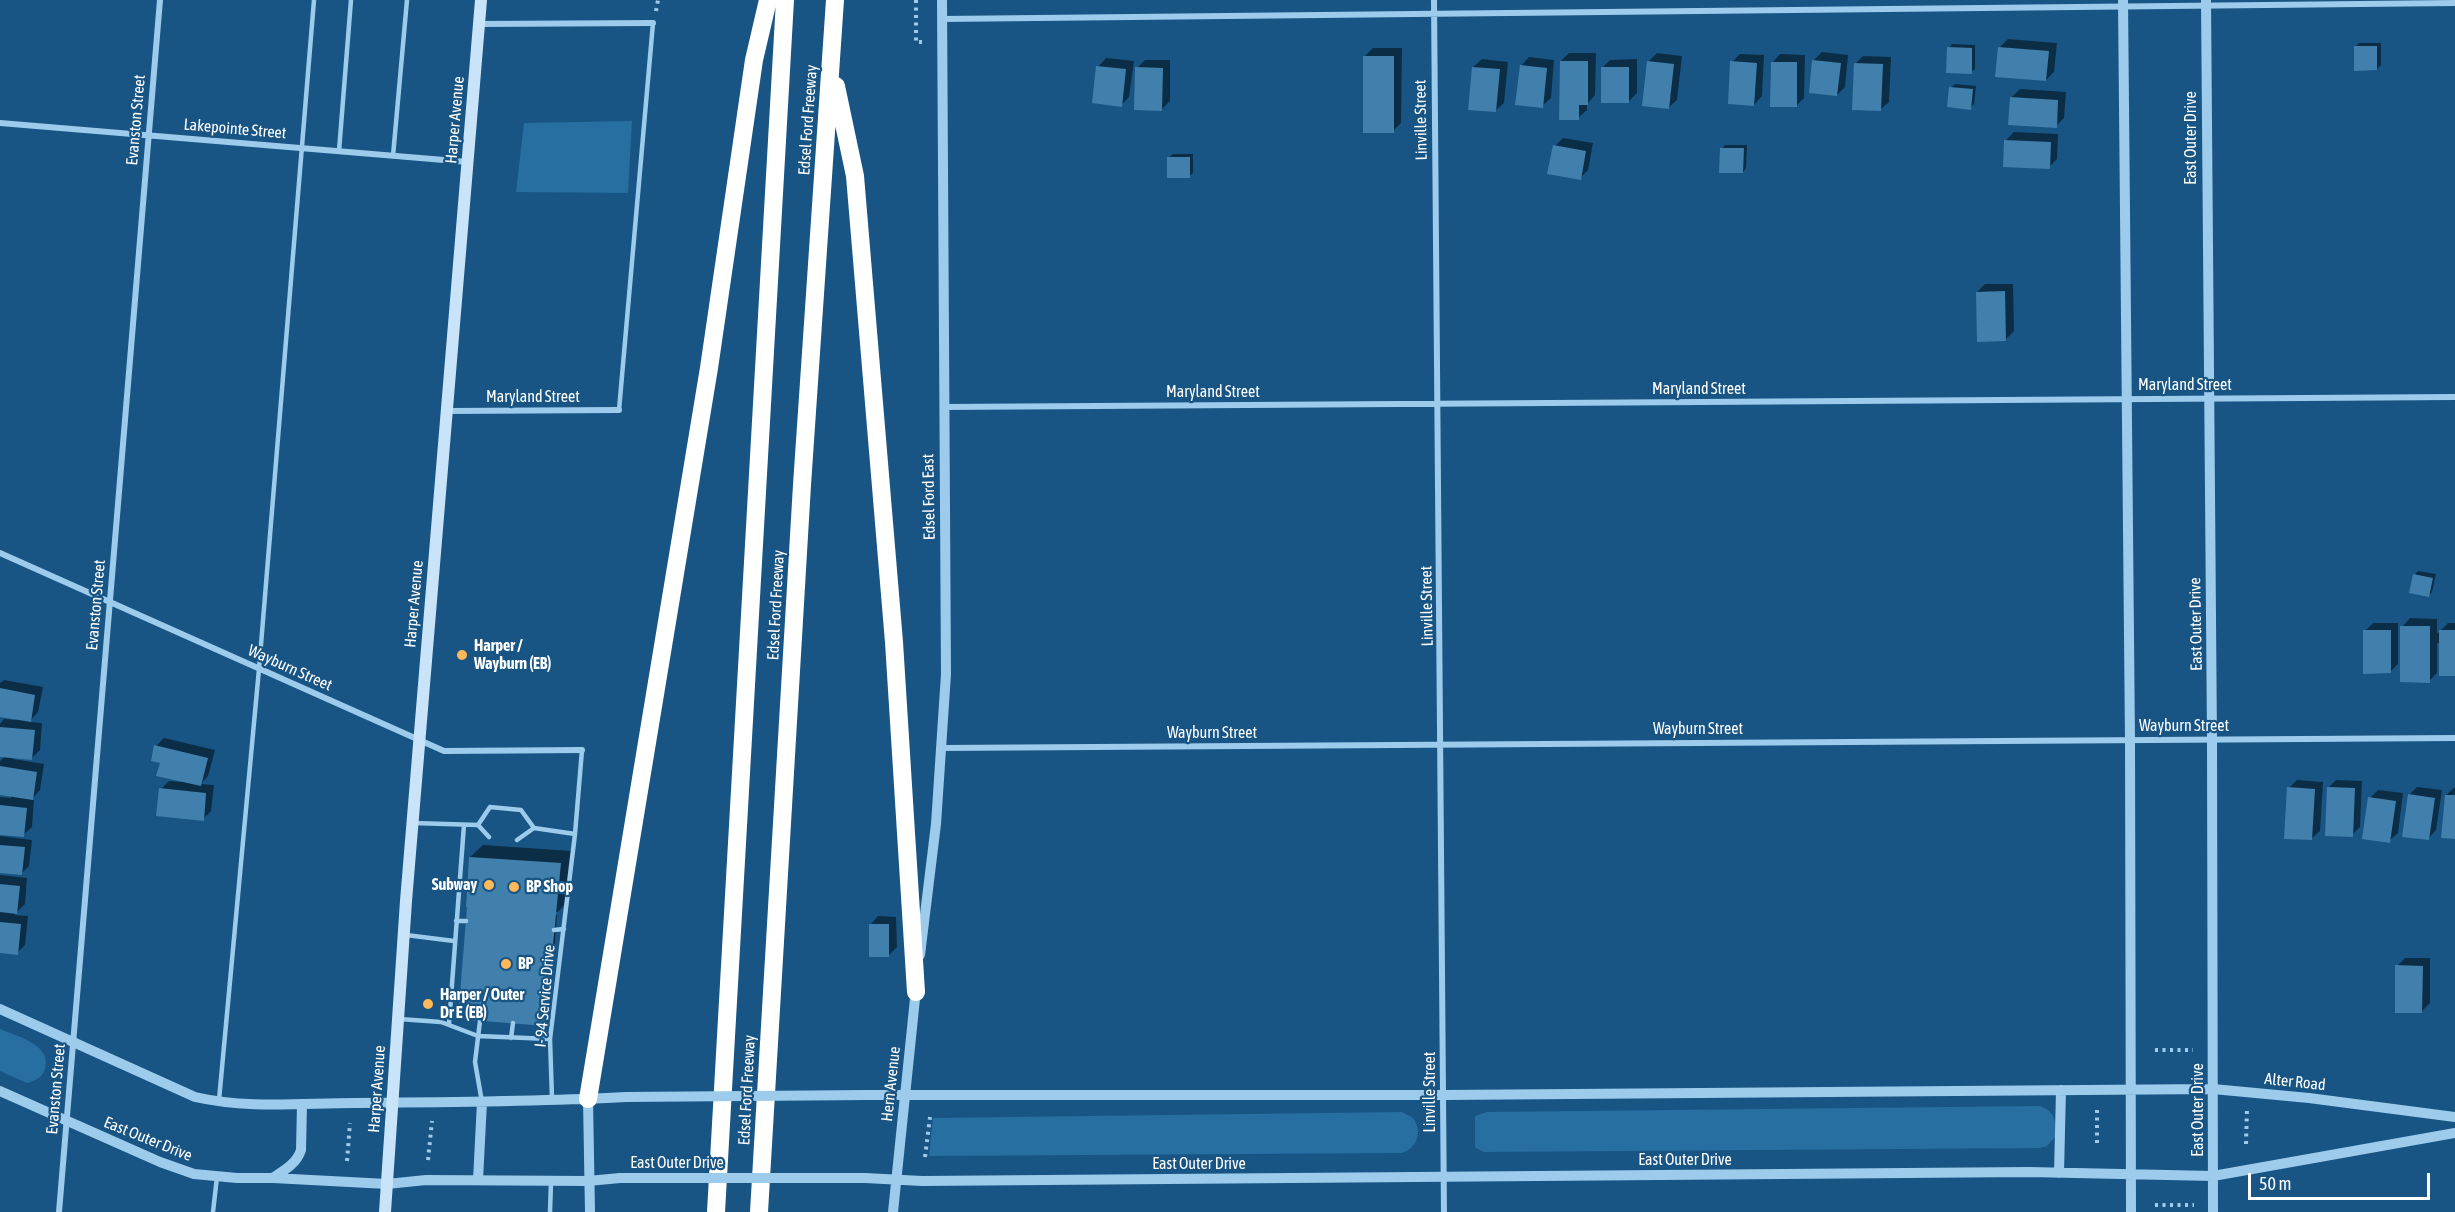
<!DOCTYPE html>
<style>
body{margin:0}
#map{position:relative;width:2455px;height:1212px;overflow:hidden;background:#185584;font-family:"Asap Condensed",sans-serif}
canvas{display:block}
.scale{position:absolute;left:2248px;top:1173px;width:182px;height:27px;box-sizing:border-box;border:3px solid #fff;border-top:0;padding-left:8px;font-size:18px;line-height:21px;white-space:nowrap;color:#fff;-webkit-text-stroke:4px #185584;paint-order:stroke}
</style>
<div id="map">
<canvas width="2455" height="1212"></canvas>
<div class="scale">50 m</div>
</div>
<script>
const ctx = document.querySelector('canvas').getContext('2d');
ctx.lineJoin = 'round';
function fill(path, color) { ctx.fillStyle = color; ctx.fill(path, 'evenodd'); }
function stroke(path, color, width, dash) { ctx.strokeStyle = color; ctx.lineWidth = width; ctx.lineCap = dash ? 'butt' : 'round'; ctx.setLineDash(dash || []); ctx.stroke(path); }
function drawText(font, color, halo, rows, align = 'center') {
  ctx.font = font + ' "Asap Condensed",sans-serif'; ctx.lineWidth = 4.5; ctx.setLineDash([]); ctx.textBaseline = 'middle'; ctx.strokeStyle = halo; ctx.fillStyle = color; for (const [text, x, y, turn = 0] of rows) {
    ctx.save(); ctx.translate(x, y); ctx.rotate((+turn || 0) * Math.PI / 180); ctx.textAlign = isNaN(turn) ? turn : align; if (halo) ctx.strokeText(text, 0, 0); ctx.fillText(text, 0, 0); ctx.restore();
  }
}
fill(new Path2D(`
 M 632,121 L 628,193 L 516,192 L 524,123 Z
 M 0,1029 C 18,1037 52,1044 45,1069 C 42,1078 35,1081 27,1083 L 0,1071 Z
 M 2040,1106 C 2056,1112 2056,1122 2055,1137 L 2047,1146 L 2040,1148 L 1484,1152 L 1476,1148 L 1475,1146 L 1475,1116 L 1487,1112 Z
 M 1402,1112 L 1413,1118 C 1423,1132 1417,1148 1402,1153 L 929,1156 L 933,1118 Z`), '#276ea1');
fill(new Path2D(`
 M 2008,39 L 2057,43 L 2054,72 L 2046,80 L 2000,47 Z
 M 2359,43 L 2381,43 L 2381,65 L 2377,69 L 2355,47 Z
 M 1952,44 L 1975,45 L 1975,69 L 1971,72 L 1949,48 Z
 M 1373,48 L 1402,48 L 1401,123 L 1393,131 L 1365,56 Z
 M 1822,52 L 1848,55 L 1845,87 L 1837,95 L 1814,60 Z
 M 1569,53 L 1596,53 L 1595,95 L 1587,104 L 1587,110 L 1578,118 L 1561,61 Z
 M 1657,53 L 1682,56 L 1677,100 L 1668,108 L 1649,61 Z
 M 1740,54 L 1764,55 L 1762,96 L 1754,105 L 1732,62 Z
 M 1780,54 L 1805,55 L 1804,98 L 1796,106 L 1772,63 Z
 M 1863,56 L 1891,57 L 1889,102 L 1880,110 L 1855,64 Z
 M 1529,57 L 1554,60 L 1551,98 L 1542,106 L 1521,66 Z
 M 1106,58 L 1134,61 L 1129,97 L 1121,105 L 1098,67 Z
 M 1482,59 L 1508,62 L 1504,103 L 1495,111 L 1473,67 Z
 M 1637,59 L 1637,93 L 1629,101 L 1602,68 L 1610,60 Z
 M 1145,60 L 1170,60 L 1170,101 L 1162,109 L 1137,68 Z
 M 1955,84 L 1976,86 L 1974,104 L 1970,108 L 1951,88 Z
 M 2020,89 L 2066,92 L 2064,118 L 2056,126 L 2012,97 Z
 M 2014,132 L 2058,134 L 2057,159 L 2049,167 L 2005,141 Z
 M 1563,138 L 1593,143 L 1588,170 L 1580,178 L 1555,146 Z
 M 1725,145 L 1747,145 L 1746,168 L 1743,172 L 1722,149 Z
 M 1173,154 L 1193,154 L 1193,173 L 1189,176 L 1169,157 Z
 M 1985,284 L 2013,284 L 2014,331 L 2005,340 L 1977,292 Z
 M 2418,571 L 2436,574 L 2432,592 L 2428,596 L 2415,574 Z
 M 2410,618 L 2437,619 L 2437,634 L 2448,623 L 2455,623 L 2455,674 L 2440,643 L 2437,643 L 2437,673 L 2429,681 L 2402,627 Z
 M 2373,623 L 2398,623 L 2398,664 L 2390,672 L 2365,631 Z
 M 4,680 L 43,687 L 38,712 L 29,722 L 42,723 L 40,750 L 32,758 L 13,757 L 13,759 L 44,764 L 40,790 L 31,800 L 34,800 L 32,827 L 23,835 L 0,833 L 0,797 L 11,798 L 11,795 L 0,793 L 0,761 L 5,756 L 0,756 L 0,724 L 4,719 L 15,720 L 15,718 L 0,715 L 0,683 Z
 M 164,738 L 215,750 L 208,776 L 201,784 L 214,785 L 211,811 L 203,819 L 161,789 L 169,781 L 181,782 L 181,780 L 156,746 Z
 M 2297,780 L 2323,782 L 2320,831 L 2311,839 L 2289,788 Z
 M 2336,780 L 2362,781 L 2360,827 L 2352,835 L 2328,788 Z
 M 2417,787 L 2442,790 L 2436,830 L 2428,839 L 2409,795 Z
 M 2455,787 L 2455,837 L 2446,795 Z
 M 2378,790 L 2403,793 L 2398,833 L 2389,841 L 2370,798 Z
 M 0,836 L 32,840 L 29,866 L 21,874 L 0,872 Z
 M 483,845 L 572,851 L 569,899 L 558,912 L 467,906 L 470,857 Z
 M 0,875 L 27,878 L 25,904 L 14,915 L 28,916 L 25,945 L 17,953 L 0,952 Z
 M 469,909 L 557,915 L 549,1021 L 545,1024 Z
 M 878,916 L 896,917 L 897,947 L 888,956 L 870,925 Z
 M 2405,958 L 2430,958 L 2430,1003 L 2422,1011 L 2397,966 Z`), '#0007');
fill(new Path2D(`
 M 2354,46 L 2377,46 L 2377,70 L 2354,71 Z
 M 1947,47 L 1972,48 L 1972,74 L 1946,73 Z
 M 1998,47 L 2049,51 L 2046,81 L 1995,77 Z
 M 1363,56 L 1394,56 L 1394,133 L 1363,133 Z
 M 1812,60 L 1841,63 L 1837,96 L 1809,93 Z
 M 1560,61 L 1588,61 L 1588,105 L 1579,105 L 1579,120 L 1559,120 Z
 M 1647,61 L 1674,64 L 1669,109 L 1642,106 Z
 M 1730,61 L 1757,63 L 1754,106 L 1728,104 Z
 M 1771,62 L 1797,62 L 1797,107 L 1770,107 Z
 M 1854,63 L 1883,64 L 1881,111 L 1852,110 Z
 M 1520,65 L 1547,68 L 1543,108 L 1515,105 Z
 M 1096,66 L 1126,69 L 1122,107 L 1092,103 Z
 M 1135,67 L 1163,68 L 1162,111 L 1134,110 Z
 M 1472,67 L 1500,69 L 1496,112 L 1468,110 Z
 M 1601,67 L 1629,67 L 1629,103 L 1601,103 Z
 M 1949,87 L 1973,89 L 1971,110 L 1947,107 Z
 M 2010,97 L 2058,100 L 2057,128 L 2008,125 Z
 M 2004,140 L 2051,142 L 2050,169 L 2003,167 Z
 M 1553,145 L 1586,151 L 1581,180 L 1547,174 Z
 M 1720,148 L 1744,148 L 1743,173 L 1719,173 Z
 M 1167,157 L 1190,157 L 1190,178 L 1167,178 Z
 M 2005,291 L 2006,341 L 1977,342 L 1976,292 Z
 M 2413,574 L 2433,578 L 2429,597 L 2409,593 Z
 M 2400,626 L 2430,626 L 2430,683 L 2400,682 Z
 M 2363,630 L 2391,630 L 2391,673 L 2363,674 Z
 M 2439,630 L 2455,630 L 2455,676 L 2439,676 Z
 M 0,688 L 35,695 L 31,722 L 0,717 Z
 M 0,727 L 35,730 L 32,760 L 0,757 Z
 M 154,745 L 208,758 L 201,786 L 156,776 L 160,763 L 151,761 Z
 M 0,766 L 37,772 L 33,800 L 0,795 Z
 M 2287,787 L 2315,789 L 2312,840 L 2284,839 Z
 M 2327,787 L 2355,788 L 2353,837 L 2325,836 Z
 M 159,788 L 206,793 L 204,821 L 156,816 Z
 M 2408,794 L 2435,798 L 2429,840 L 2402,837 Z
 M 2445,795 L 2455,795 L 2455,839 L 2441,838 Z
 M 2368,797 L 2396,801 L 2390,843 L 2362,839 Z
 M 0,805 L 27,808 L 24,837 L 0,835 Z
 M 0,845 L 25,847 L 22,875 L 0,873 Z
 M 469,857 L 561,863 L 545,1026 L 458,1019 L 467,907 L 466,907 Z
 M 0,884 L 20,886 L 17,914 L 0,912 Z
 M 0,922 L 21,924 L 18,955 L 0,953 Z
 M 869,924 L 889,924 L 889,957 L 869,957 Z
 M 2395,965 L 2423,966 L 2422,1013 L 2395,1013 Z`), '#417fad');
stroke(new Path2D(`
 M 916,0 L 916,42 L 925,42
 M 656,11 L 658,0
 M 2155,1050 L 2193,1050
 M 2097,1110 L 2097,1146
 M 2246,1144 L 2247,1109
 M 925,1157 L 930,1117
 M 428,1160 L 432,1121
 M 347,1161 L 350,1123
 M 2155,1205 L 2194,1205`), '#9dcbec', 4, [3, 4.5]);
stroke(new Path2D(`
 M 339,151 L 351,0
 M 393,156 L 407,0
 M 619,410 L 653,23
 M 413,823 L 478,825 L 490,807 L 521,810 L 534,828 L 517,840
 M 478,825 L 489,837
 M 534,828 L 575,834
 M 456,921 L 466,921
 M 554,930 L 564,929
 M 406,935 L 454,941
 M 399,1019 L 441,1022 L 478,1036 L 550,1039
 M 480,1021 L 475,1062 L 482,1102
 M 449,1024 L 464,825
 M 511,1038 L 513,1023
 M 552,1098 L 550,1039 L 575,834 L 582,750
 M 219,1100 L 259,669 L 314,0
 M 213,1212 L 217,1177
 M 550,1212 L 551,1182`), '#9dcbec', 4.5);
stroke(new Path2D(`
 M 1434,0 L 1444,1212
 M 942,19 L 2455,3
 M 480,24 L 653,23
 M 0,123 L 468,162
 M 944,407 L 2455,397
 M 447,411 L 619,410
 M 0,553 L 444,751 L 582,750
 M 941,748 L 2455,738
 M 59,1212 L 160,0`), '#9dcbec', 6);
stroke(new Path2D(`
 M 2123,0 L 2130,740 L 2131,1212
 M 2206,0 L 2212,739 L 2213,1212
 M 920,955 L 936,824 L 946,674 L 942,0
 M 0,1009 L 195,1097 C 247,1109 302,1103 355,1103 C 445,1102 536,1102 626,1097
 M 0,1091 L 160,1162 L 194,1174 L 237,1178 L 273,1178 L 387,1184 L 426,1180 L 588,1181 L 620,1178
 M 868,1095 L 1444,1095 L 2213,1089 L 2309,1098 L 2455,1117
 M 588,1099 L 590,1212
 M 2059,1173 L 2061,1090
 M 274,1177 C 285,1170 297,1163 301,1150 L 302,1104
 M 865,1178 L 922,1181 L 2029,1172 L 2213,1176 L 2455,1133
 M 478,1180 L 482,1102
 M 893,1212 L 916,989`), '#9dcbec', 10);
stroke(new Path2D(`
 M 385,1212 L 406,901 L 481,0`), '#c9e4f9', 12);
stroke(new Path2D(`
 M 836,86 L 855,176 L 894,642 L 916,992
 M 588,1099 L 709,368 L 754,60 L 768,0
 M 716,1212 L 785,0
 M 759,1212 L 802,485 L 835,0`), '#fff', 18);
stroke(new Path2D(`
 M 626,1097 L 868,1095
 M 620,1178 L 865,1178`), '#9dcbec', 10);
for (const [x, y, r, color] of [
 [462,655,6,"#ffb958"],
 [489,885,6,"#ffb958"],
 [514,887,6,"#ffb958"],
 [506,964,6,"#ffb958"],
 [428,1004,6,"#ffb958"]
]) { const dot = new Path2D(); dot.arc(x, y, r, 0, 2 * Math.PI); ctx.fillStyle = color; ctx.fill(dot); stroke(dot, '#185584', 2); }
drawText('16px', '#fff', '#185584', [
 ["Evanston Street",136,120,-85],
 ["Harper Avenue",455,120,-85],
 ["Edsel Ford Freeway",808,120,-86],
 ["Linville Street",1421,120,-91],
 ["Lakepointe Street",235,129,5],
 ["East Outer Drive",2191,138,-90],
 ["Maryland Street",2185,385],
 ["Maryland Street",1699,389],
 ["Maryland Street",1213,392],
 ["Maryland Street",533,397],
 ["Edsel Ford East",929,497,-91],
 ["Harper Avenue",414,604,-85],
 ["Evanston Street",96,605,-85],
 ["Edsel Ford Freeway",776,605,-87],
 ["Linville Street",1427,606,-91],
 ["East Outer Drive",2196,624,-91],
 ["Wayburn Street",290,668,24],
 ["Wayburn Street",2184,726],
 ["Wayburn Street",1698,729],
 ["Wayburn Street",1212,733],
 ["I- 94 Service Drive",545,996,-85],
 ["Alter Road",2295,1082,6],
 ["Hern Avenue",891,1084,-84],
 ["Evanston Street",56,1089,-85],
 ["Harper Avenue",377,1089,-86],
 ["Edsel Ford Freeway",747,1090,-87],
 ["Linville Street",1430,1092,-90],
 ["East Outer Drive",2198,1110,-90],
 ["East Outer Drive",148,1139,22],
 ["East Outer Drive",1685,1160],
 ["East Outer Drive",677,1163],
 ["East Outer Drive",1199,1164]
]);
drawText('bold 16px', '#fff', '#185584', [
 ["Harper /",474,646],
 ["Wayburn (EB)",474,664],
 ["Subway",477,885,"right"],
 ["BP Shop",526,887],
 ["BP",518,964],
 ["Harper / Outer",440,995],
 ["Dr E (EB)",440,1013]
], 'left');
</script>
